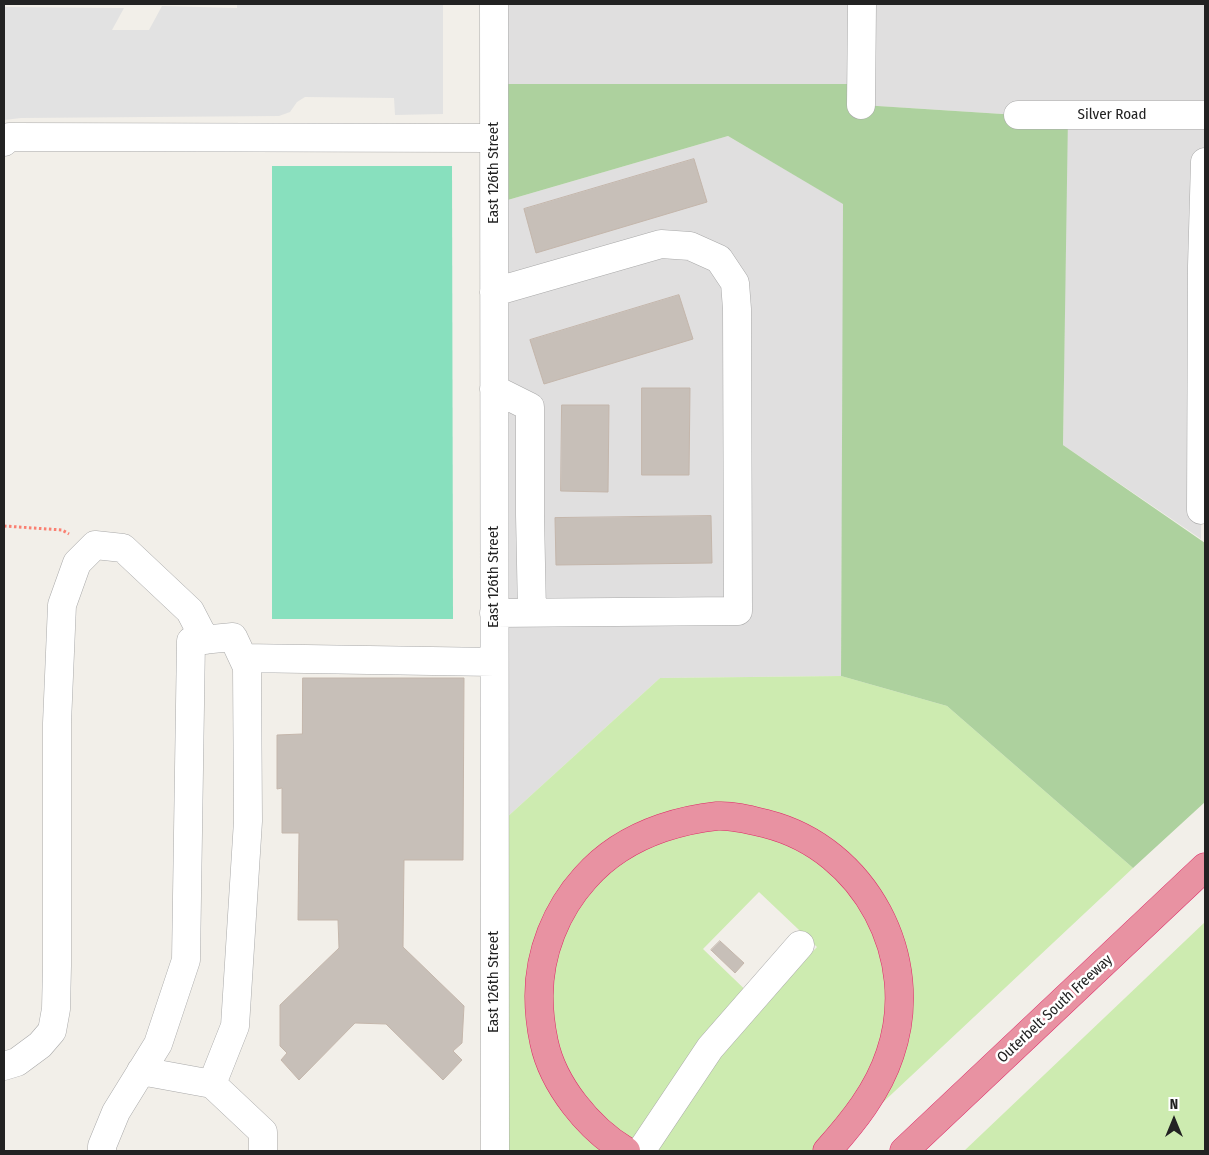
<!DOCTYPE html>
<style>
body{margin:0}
#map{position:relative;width:1209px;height:1155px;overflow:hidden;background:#f2efe9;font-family:"Fira Sans Condensed",sans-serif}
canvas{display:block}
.frame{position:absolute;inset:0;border:5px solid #222;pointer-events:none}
.north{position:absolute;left:1149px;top:1095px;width:50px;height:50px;-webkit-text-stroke:4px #fff;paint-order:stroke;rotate:0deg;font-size:14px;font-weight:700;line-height:20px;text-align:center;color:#222}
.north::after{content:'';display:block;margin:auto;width:18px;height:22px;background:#222;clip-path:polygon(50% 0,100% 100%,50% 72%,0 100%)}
</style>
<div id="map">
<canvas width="1209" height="1155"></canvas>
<div class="frame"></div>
<div class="north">N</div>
</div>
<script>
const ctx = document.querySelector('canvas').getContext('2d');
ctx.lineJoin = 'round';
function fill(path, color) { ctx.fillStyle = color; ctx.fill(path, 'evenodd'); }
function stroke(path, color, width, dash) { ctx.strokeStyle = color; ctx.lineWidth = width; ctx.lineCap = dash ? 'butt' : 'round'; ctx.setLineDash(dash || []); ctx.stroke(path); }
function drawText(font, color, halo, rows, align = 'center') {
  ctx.font = font + ' "Fira Sans Condensed",sans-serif'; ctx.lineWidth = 5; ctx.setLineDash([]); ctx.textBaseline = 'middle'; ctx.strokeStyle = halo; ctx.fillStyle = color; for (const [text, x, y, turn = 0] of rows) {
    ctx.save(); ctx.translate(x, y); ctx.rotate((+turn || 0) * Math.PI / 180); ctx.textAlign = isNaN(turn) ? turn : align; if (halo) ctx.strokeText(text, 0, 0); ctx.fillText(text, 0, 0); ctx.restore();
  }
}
fill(new Path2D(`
 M 494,4 L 1205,4 L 1205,423 L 1202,451 L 1201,539 L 1063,445 L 1067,115 L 1018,115 L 861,105 L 861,84 L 494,84 Z
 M 728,136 L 844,204 L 841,676 L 660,678 L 494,829 L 494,204 Z`), '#e0dfdf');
fill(new Path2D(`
 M 841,676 L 947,706 L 1133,868 L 831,1151 L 495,1151 L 494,829 L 660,678 ZM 759,892 L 817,947 L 761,1005 L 703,949 Z
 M 1205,922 L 1205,1151 L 964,1151 Z`), '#cdebb0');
fill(new Path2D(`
 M 494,84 L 861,84 L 862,105 L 1018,115 L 1068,115 L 1063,445 L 1205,543 L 1205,802 L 1133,868 L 947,706 L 841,676 L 843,204 L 728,136 L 494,204 Z`), '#add19e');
fill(new Path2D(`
 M 272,166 L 452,166 L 453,619 L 272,619 Z`), '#88e0be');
fill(new Path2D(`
 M 237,4 L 443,4 L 443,114 L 395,115 L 394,98 L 305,97 L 297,102 L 290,112 L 279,116 L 21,118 L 4,120 L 4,7 L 124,8 L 112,30 L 149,30 L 162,6 L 237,8 Z`), '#e2e2e2');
const building = new Path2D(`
 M 694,159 L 707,202 L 536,253 L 524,209 Z
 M 679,295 L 693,339 L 544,384 L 530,340 Z
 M 642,388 L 690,388 L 689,475 L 642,475 Z
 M 562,405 L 609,405 L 608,492 L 561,491 Z
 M 711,516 L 712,563 L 556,565 L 555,518 Z
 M 303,678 L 464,678 L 463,860 L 404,860 L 403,947 L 464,1006 L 462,1043 L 453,1051 L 462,1060 L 443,1080 L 386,1024 L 355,1023 L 299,1080 L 281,1060 L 287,1053 L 280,1046 L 280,1005 L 339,948 L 338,920 L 298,920 L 299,833 L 282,833 L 282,788 L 277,789 L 277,735 L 302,734 Z
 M 720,941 L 744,963 L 735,973 L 711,950 Z`);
fill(building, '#c7bfb8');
stroke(building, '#c4b6ab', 1);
const minor = new Path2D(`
 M 494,4 L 495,1151
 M 861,105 L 862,4
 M 1018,115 L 1205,115
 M 4,142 L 9,137 L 494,138
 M 494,292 L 661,244 L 690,246 L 719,259 L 735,283 L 737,309 L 738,611 L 494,613
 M 494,389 L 530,407 L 530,515 L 532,612
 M 1201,510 L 1202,266 L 1205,162
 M 243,658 L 494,662
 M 4,1066 L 17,1062 L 40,1045 L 52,1031 L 56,1009 L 57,966 L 57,723 L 62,605 L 77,563 L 95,545 L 123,548 L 190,611 L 205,640
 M 141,1071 L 212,1084
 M 102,1151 L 102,1146 L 116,1112 L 158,1044 L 186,960 L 191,641 L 233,637 L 247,667 L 248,821 L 235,1026 L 212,1084 L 263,1132 L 263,1151
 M 641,1151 L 710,1048 L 800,945`);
const highway = new Path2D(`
 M 626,1151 C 589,1129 553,1085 544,1042 C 541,1028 539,1011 539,996 C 539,953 556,910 585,878 C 606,854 633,838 662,828 C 680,822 698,818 717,816 C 733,815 751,820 767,824 C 865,849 923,958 890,1054 C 878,1091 853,1122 827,1151
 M 904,1151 L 1205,867`);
stroke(minor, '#a9a9a9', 29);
stroke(highway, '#dc2a67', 29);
stroke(new Path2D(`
 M 4,526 L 62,530 L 69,534`), '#fa8072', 3, [2.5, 2.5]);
stroke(minor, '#fff', 28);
stroke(highway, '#e892a2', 28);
drawText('15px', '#222', '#fff', [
 ["Silver Road",1112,115],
 ["East 126th Street",494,173,-90],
 ["East 126th Street",494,577,-90],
 ["East 126th Street",494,982,-90],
 ["Outerbelt South Freeway",1055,1009,-43]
]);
</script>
